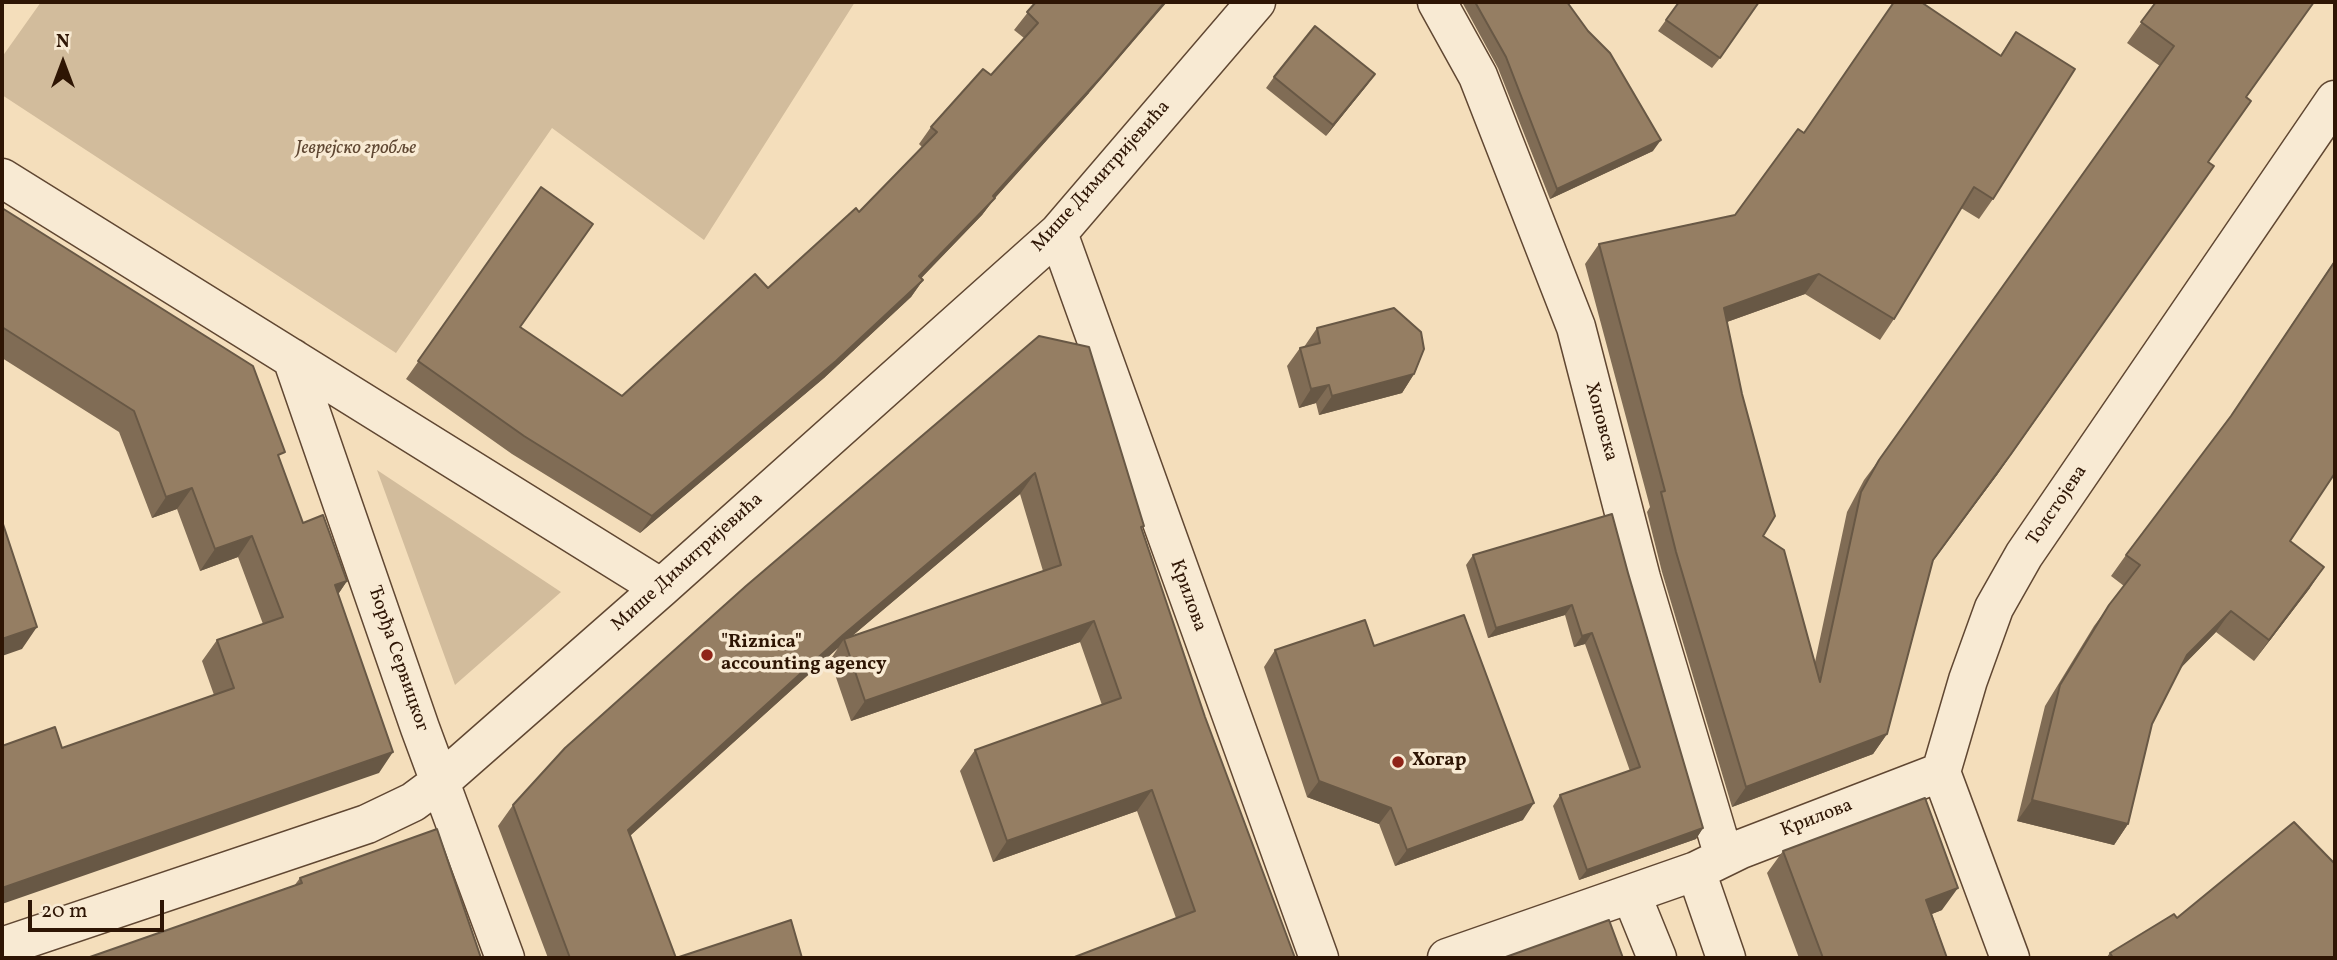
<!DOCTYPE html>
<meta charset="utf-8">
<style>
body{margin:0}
#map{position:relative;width:2337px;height:960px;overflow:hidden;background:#f4debb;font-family:Vollkorn,serif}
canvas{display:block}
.frame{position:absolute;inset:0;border:4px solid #2e1504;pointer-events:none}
.north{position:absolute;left:28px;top:28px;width:70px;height:70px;-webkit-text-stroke:5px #f8ead3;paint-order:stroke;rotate:0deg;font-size:19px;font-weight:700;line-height:28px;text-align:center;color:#2e1504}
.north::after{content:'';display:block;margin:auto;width:24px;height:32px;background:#2e1504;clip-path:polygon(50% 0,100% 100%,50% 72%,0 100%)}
.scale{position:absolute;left:28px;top:900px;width:136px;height:32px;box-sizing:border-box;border:4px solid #2e1504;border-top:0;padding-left:9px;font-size:21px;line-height:24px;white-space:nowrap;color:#2e1504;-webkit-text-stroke:5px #f8ead3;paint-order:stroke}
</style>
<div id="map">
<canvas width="2337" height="960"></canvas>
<div class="frame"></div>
<div class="north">N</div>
<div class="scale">20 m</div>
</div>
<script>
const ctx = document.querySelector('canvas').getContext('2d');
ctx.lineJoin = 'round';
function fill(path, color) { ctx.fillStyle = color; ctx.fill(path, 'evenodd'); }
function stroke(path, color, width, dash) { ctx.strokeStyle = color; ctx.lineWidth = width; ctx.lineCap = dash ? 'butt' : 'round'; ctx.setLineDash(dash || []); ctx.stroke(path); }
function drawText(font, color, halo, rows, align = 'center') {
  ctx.font = font + ' Vollkorn,serif'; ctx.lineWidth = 7; ctx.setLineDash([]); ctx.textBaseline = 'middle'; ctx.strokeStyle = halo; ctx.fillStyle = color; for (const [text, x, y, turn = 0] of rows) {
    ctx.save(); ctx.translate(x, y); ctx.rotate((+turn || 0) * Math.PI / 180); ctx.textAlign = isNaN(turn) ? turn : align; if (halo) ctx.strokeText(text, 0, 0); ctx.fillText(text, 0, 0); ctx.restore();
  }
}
fill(new Path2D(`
 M 41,2 L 855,2 L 704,240 L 552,128 L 396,353 L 2,95 L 2,57 Z
 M 377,470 L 561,592 L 455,685 Z`), '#d2bc9c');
const street = new Path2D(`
 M 1437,2 L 1478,76 L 1576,327 L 1641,578 L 1724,857
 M 2,178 L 661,588
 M 1058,233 L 1319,958
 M 292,358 L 420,728 L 505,958
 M 1696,871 L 1726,958
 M 1631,894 L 1657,958
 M 2,947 L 367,824 L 413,802 L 440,782 L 661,588 L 1058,233 L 1256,2
 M 1447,958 L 1696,871 L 1741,849 L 1941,772
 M 2010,958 L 1941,772 L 1968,680 L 1994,608 L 2024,555 L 2335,100`);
stroke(street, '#604732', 41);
stroke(street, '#f8ead3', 38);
fill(new Path2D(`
 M 1036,2 L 1089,93 L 995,198 L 982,215 L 921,278 L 923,280 L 911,297 L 824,378 L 640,533 L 512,454 L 406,379 L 541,187 L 520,327 L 622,396 L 768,288 L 859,212 L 922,147 L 919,144 L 931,127 L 991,75 L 1024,38 L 1014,30 Z
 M 1462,2 L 1567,2 L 1653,151 L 1550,199 L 1498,68 Z
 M 1679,2 L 1720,58 L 1712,68 L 1658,31 Z
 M 2156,2 L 2246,97 L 2208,162 L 1997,475 L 1932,561 L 1887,734 L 1873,754 L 1732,807 L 1662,572 L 1647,512 L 1650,507 L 1585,264 L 1599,244 L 1735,215 L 1803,133 L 2000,56 L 2016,32 L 1993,199 L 1979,219 L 1961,208 L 1894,319 L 1880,340 L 1805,294 L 1727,322 L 1763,536 L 1815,662 L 1847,512 L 1864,480 L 1879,460 L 2160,66 L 2127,43 Z
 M 1274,77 L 1367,85 L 1326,136 L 1266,88 Z
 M 2,208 L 280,460 L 303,523 L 347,581 L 338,594 L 379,773 L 62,748 L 214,695 L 202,661 L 217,640 L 263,624 L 238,557 L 200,571 L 177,509 L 152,518 L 119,432 L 2,358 Z
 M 2335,260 L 2335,473 L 2290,541 L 2310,588 L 2254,661 L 2216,632 L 2180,668 L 2152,724 L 2128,824 L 2114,845 L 2017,821 L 2045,706 L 2094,626 L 2124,586 L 2111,576 L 2126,555 L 2226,423 Z
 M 1317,328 L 1414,374 L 1402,393 L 1319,415 L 1316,403 L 1299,408 L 1287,366 L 1300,348 L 1304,347 Z
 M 1039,336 L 1142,530 L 1205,717 L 1295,958 L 1176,918 L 1137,811 L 993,862 L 960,771 L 975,750 L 1102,705 L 1080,642 L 851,721 L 830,660 L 838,648 L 630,836 L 676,958 L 548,958 L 498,826 L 513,805 ZM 1020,494 L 1043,571 L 851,637 Z
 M 1473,555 L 1628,573 L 1703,828 L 1696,839 L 1579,880 L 1553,806 L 1560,795 L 1630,771 L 1585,644 L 1574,647 L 1565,615 L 1488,638 L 1466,565 Z
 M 1374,646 L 1523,820 L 1395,866 L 1379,824 L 1307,797 L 1264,667 L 1275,650 Z
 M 1783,851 L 1942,910 L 1932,914 L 1947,958 L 1799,958 L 1767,873 Z
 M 300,878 L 481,958 L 294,886 Z
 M 2110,953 L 2335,958 L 2106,958 Z`), '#806c55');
fill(new Path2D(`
 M 1165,2 L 1167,2 L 1089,93 L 995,198 L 982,215 L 907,293 L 919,276 Z
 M 1375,74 L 1367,85 L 1326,136 L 1333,125 Z
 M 1661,140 L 1653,151 L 1550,199 L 1557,189 Z
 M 2214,166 L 1997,475 L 1919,580 Z
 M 1819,274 L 1805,294 L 1710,328 L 1724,308 Z
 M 923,280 L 911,297 L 824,378 L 640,533 L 652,516 Z
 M 1414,374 L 1402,393 L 1319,415 L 1332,396 Z
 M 1329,385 L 1316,403 L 1299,408 L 1311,389 Z
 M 1035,473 L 1020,494 L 845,642 L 844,639 L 838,648 L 613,851 L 628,830 L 843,635 Z
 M 192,488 L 177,509 L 152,518 L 166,497 Z
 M 252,536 L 238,557 L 200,571 L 215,549 Z
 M 2324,567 L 2310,588 L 2254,661 L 2269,640 Z
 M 347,581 L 333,602 L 335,585 Z
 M 1572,605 L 1565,615 L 1488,638 L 1496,628 Z
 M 2231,611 L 2216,632 L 2173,676 L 2187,655 Z
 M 1094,621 L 1080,642 L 851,721 L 865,701 Z
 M 37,627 L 22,649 L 2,656 L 2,639 Z
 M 1592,633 L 1585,644 L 1574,647 L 1582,636 Z
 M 1887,734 L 1873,754 L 1732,807 L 1746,787 Z
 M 393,752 L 379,773 L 2,904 L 2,888 Z
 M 1319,781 L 1391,808 L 1379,824 L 1307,797 Z
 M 1152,790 L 1137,811 L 993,862 L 1007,841 Z
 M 2032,800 L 2128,824 L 2114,845 L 2017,821 Z
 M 1534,803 L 1523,820 L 1395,866 L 1407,850 Z
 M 1703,828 L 1696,839 L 1579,880 L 1587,870 Z
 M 1958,888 L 1942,910 L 1911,922 L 1926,900 Z`), '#685845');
const building = new Path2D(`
 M 1036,2 L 1165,2 L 1102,76 L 993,196 L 995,198 L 919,276 L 923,280 L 836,361 L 652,516 L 524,436 L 418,361 L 541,187 L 593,224 L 520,327 L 622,396 L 755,274 L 768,288 L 856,208 L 859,212 L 937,132 L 931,127 L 983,69 L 991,75 L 1038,23 L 1027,12 Z
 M 1475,2 L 1567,2 L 1588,31 L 1610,53 L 1661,140 L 1557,189 L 1506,57 Z
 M 1679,2 L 1759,2 L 1720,58 L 1666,20 Z
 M 1894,2 L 1921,2 L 2001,56 L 2016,32 L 2075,69 L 1993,199 L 1974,187 L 1894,319 L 1819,274 L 1724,308 L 1742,394 L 1775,516 L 1763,536 L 1784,550 L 1820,682 L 1861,492 L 1879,460 L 2174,46 L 2141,22 L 2156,2 L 2314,2 L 2246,97 L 2251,101 L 2208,162 L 2214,166 L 2011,454 L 1933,560 L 1887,734 L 1746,787 L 1676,552 L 1661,492 L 1665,491 L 1599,244 L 1735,215 L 1798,129 L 1804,133 Z
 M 1315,26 L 1375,74 L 1333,125 L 1274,77 Z
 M 2,208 L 253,366 L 285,452 L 278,455 L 303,523 L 323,515 L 347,581 L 335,585 L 393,752 L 2,888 L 2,746 L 55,727 L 62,748 L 234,688 L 217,640 L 283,617 L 252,536 L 215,549 L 192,488 L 166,497 L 134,411 L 2,327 Z
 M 2335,261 L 2335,473 L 2290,541 L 2324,567 L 2269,640 L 2231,611 L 2187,655 L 2152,724 L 2128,824 L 2032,800 L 2060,685 L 2109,605 L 2140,565 L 2126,555 L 2231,416 Z
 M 1394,308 L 1421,332 L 1424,349 L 1414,374 L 1332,396 L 1329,385 L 1311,389 L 1300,348 L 1320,343 L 1317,328 Z
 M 1039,336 L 1089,347 L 1144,526 L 1141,527 L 1205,717 L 1295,958 L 1072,958 L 1195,911 L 1152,790 L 1007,841 L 975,750 L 1121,698 L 1094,621 L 865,701 L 844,639 L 1061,565 L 1035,473 L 843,635 L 628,830 L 676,958 L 570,958 L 513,805 L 565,748 L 746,586 Z
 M 1612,514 L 1628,573 L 1703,828 L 1587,870 L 1560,795 L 1640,767 L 1592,633 L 1582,636 L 1572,605 L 1496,628 L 1473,555 Z
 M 2,521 L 37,627 L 2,639 Z
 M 1464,615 L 1534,803 L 1407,850 L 1391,808 L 1319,781 L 1275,650 L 1365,620 L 1374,646 Z
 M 1925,798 L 1958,888 L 1926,900 L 1947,958 L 1823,958 L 1783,851 Z
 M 2294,822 L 2335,864 L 2335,958 L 2113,958 L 2110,953 L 2174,914 L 2177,918 Z
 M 437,829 L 481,958 L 87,958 L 302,883 L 300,878 Z
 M 791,920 L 802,958 L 676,958 Z
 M 1609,920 L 1623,958 L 1503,958 Z`);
fill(building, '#957e63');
stroke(building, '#685845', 2);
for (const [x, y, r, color] of [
 [707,655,7,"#8f2418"],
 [1398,762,7,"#8f2418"]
]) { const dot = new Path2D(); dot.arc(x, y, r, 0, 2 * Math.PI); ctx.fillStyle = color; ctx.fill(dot); stroke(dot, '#f8ead3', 2.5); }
drawText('italic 19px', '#5f4732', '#f8ead3', [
 ["Јеврејско гробље",356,150]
]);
drawText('19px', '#2e1504', '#f8ead3', [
 ["Мише Димитријевића",1102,177,-48],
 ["Хоповска",1600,422,75],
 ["Толстојева",2058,506,-56],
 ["Мише Димитријевића",688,563,-42],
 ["Крилова",1187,596,70],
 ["Ђорђа Сервицког",397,659,71],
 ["Крилова",1817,819,-21]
]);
drawText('bold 19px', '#2e1504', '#f8ead3', [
 ["\"Riznica\"",721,644],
 ["accounting agency",721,666],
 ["Хогар",1412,762]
], 'left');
</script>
